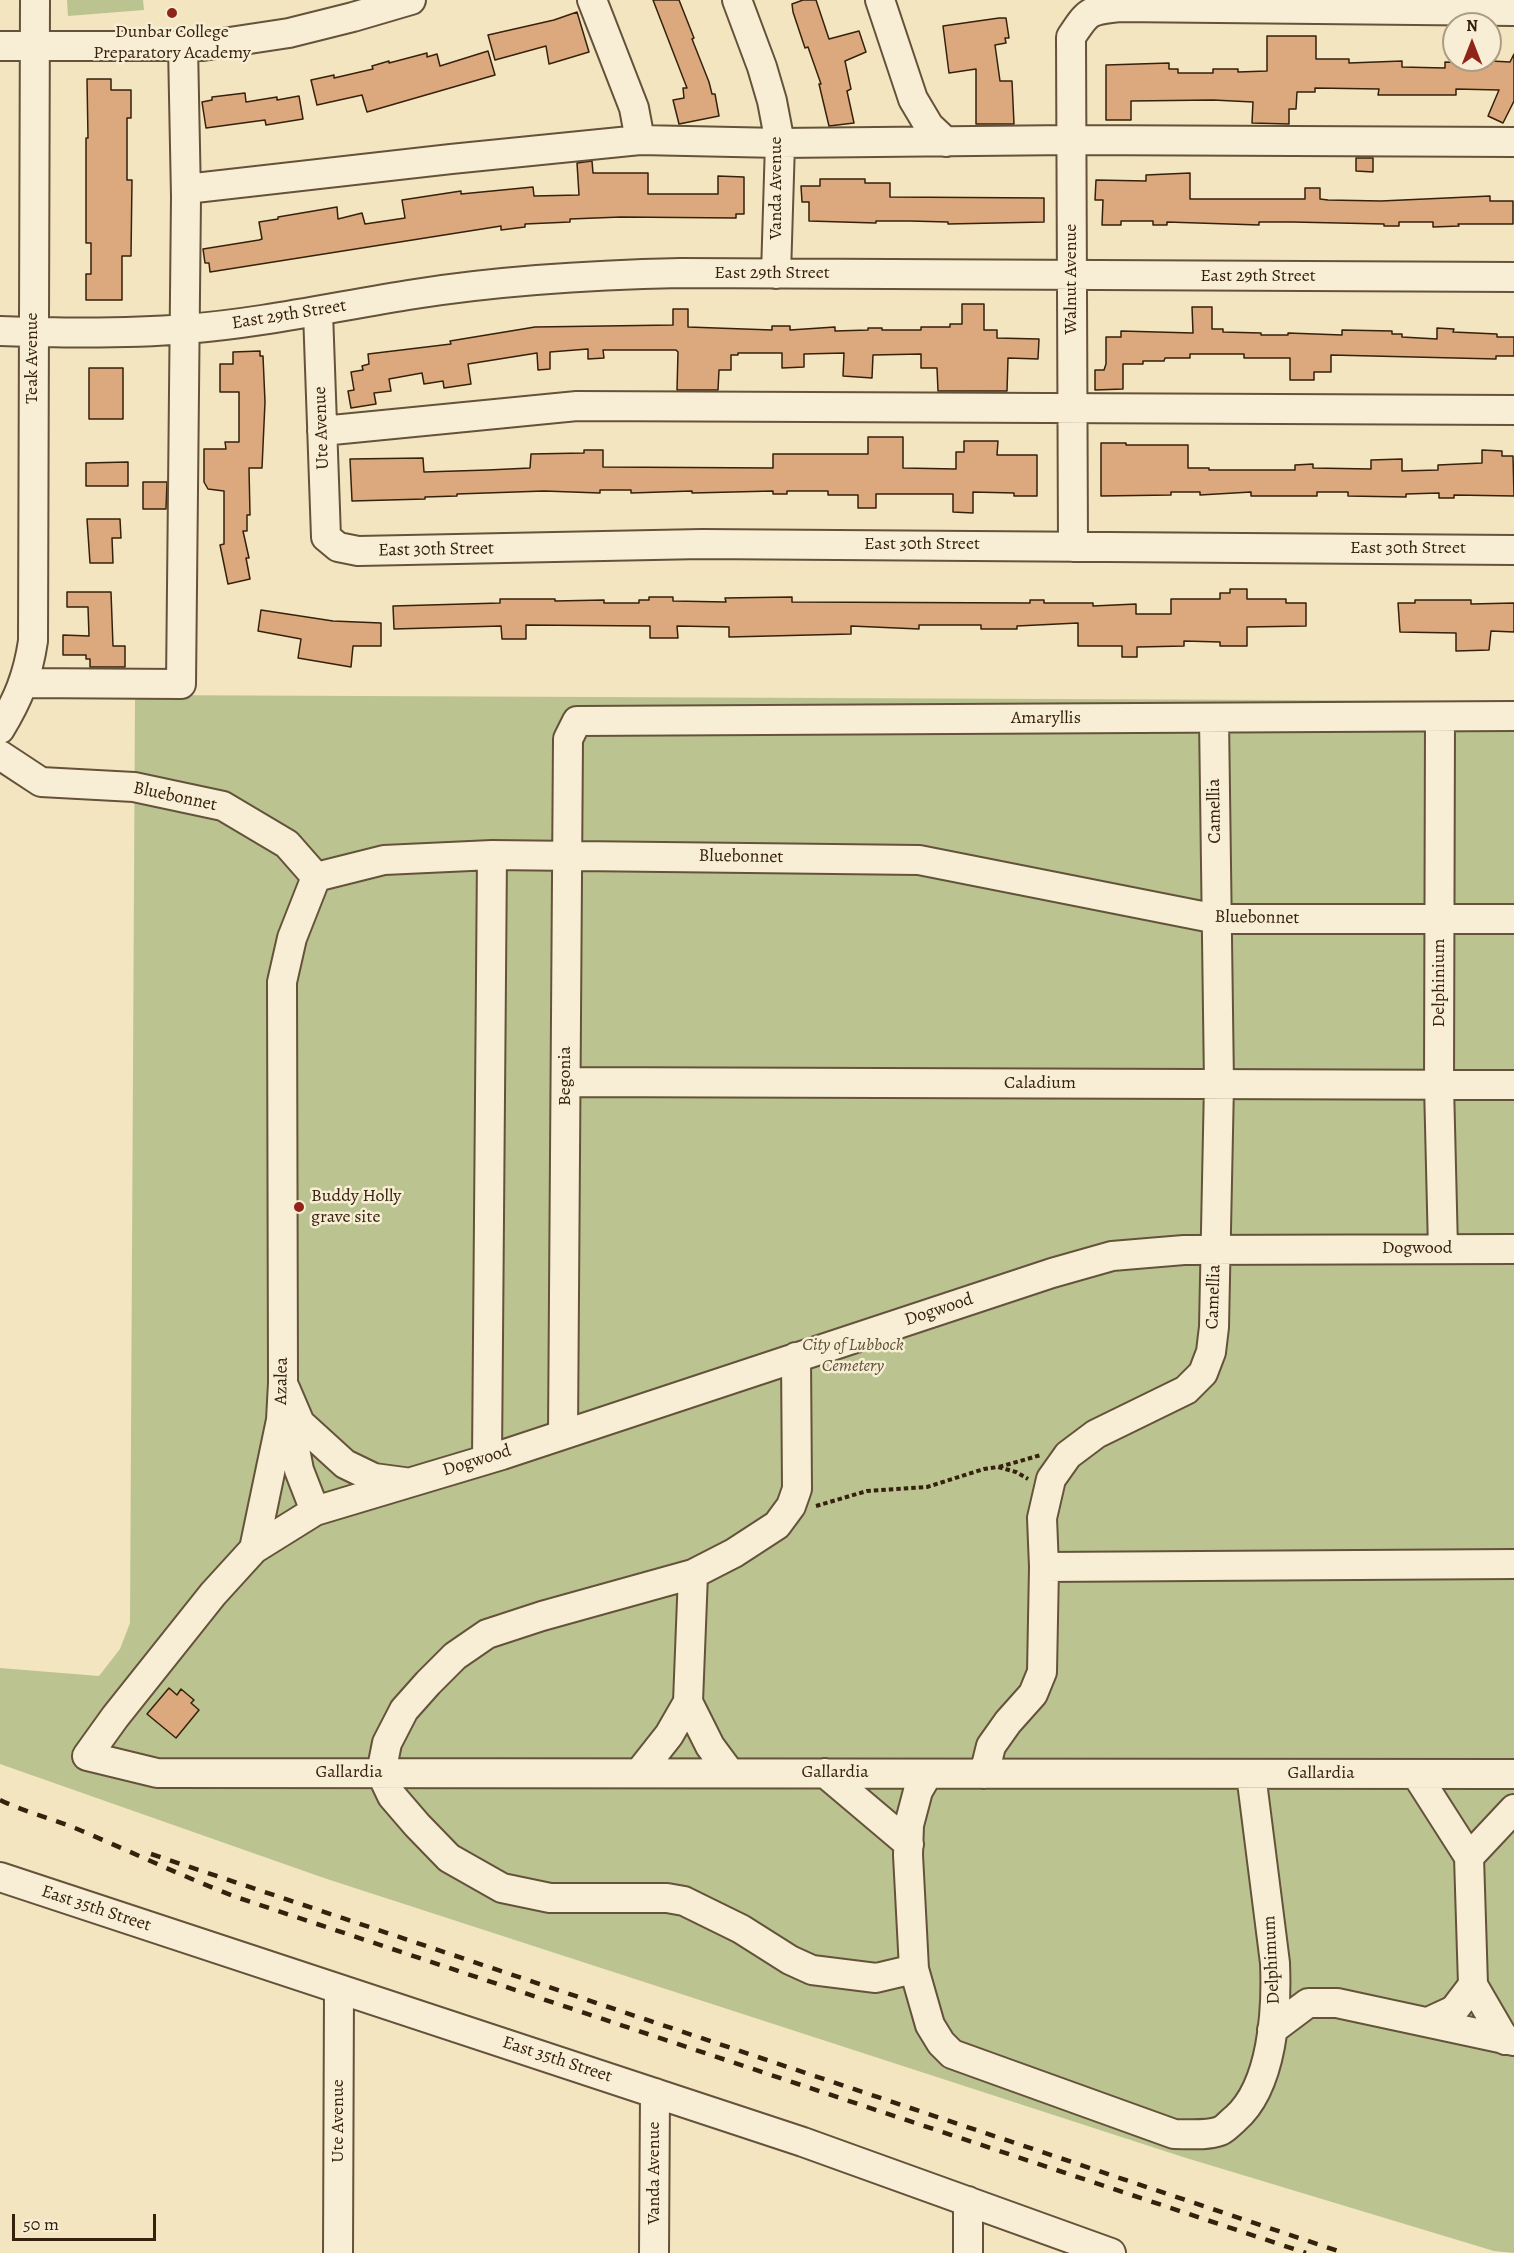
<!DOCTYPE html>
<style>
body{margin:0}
#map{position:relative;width:1514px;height:2253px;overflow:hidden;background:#f3e5bf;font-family:Alegreya,serif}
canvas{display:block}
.north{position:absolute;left:1442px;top:12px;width:60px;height:60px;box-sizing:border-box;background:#f7eed5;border:2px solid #aa9c85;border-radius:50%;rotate:0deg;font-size:16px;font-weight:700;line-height:24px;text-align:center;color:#36210d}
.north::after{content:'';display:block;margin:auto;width:21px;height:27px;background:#8f2418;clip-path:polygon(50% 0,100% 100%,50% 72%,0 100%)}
.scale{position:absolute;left:12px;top:2214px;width:144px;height:27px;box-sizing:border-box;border:3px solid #36210d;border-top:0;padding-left:8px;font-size:18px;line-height:21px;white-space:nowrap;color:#36210d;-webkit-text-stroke:4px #f7eed5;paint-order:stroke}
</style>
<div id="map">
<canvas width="1514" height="2253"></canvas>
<div class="north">N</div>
<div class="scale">50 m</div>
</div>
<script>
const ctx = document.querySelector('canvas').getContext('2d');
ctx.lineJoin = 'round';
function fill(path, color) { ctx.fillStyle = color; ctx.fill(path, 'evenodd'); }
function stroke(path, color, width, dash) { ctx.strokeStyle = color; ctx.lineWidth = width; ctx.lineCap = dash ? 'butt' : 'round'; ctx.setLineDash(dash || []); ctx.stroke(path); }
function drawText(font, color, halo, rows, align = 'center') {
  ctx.font = font + ' Alegreya,serif'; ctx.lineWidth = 5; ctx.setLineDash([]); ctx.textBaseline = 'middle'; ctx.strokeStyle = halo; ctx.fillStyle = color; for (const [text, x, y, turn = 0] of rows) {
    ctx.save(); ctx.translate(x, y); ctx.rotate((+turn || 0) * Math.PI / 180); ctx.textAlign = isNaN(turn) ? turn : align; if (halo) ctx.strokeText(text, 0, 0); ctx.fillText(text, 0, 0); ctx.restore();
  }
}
fill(new Path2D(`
 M 67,0 L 143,0 L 144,10 L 68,16 Z
 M 135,695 L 1514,701 L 1514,2253 L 1494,2251 L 1183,2157 L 324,1878 L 0,1764 L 0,1668 L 99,1676 L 120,1649 L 130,1623 Z`), '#bbc491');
const building = new Path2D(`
 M 653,0 L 679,0 L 694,38 L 692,39 L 709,82 L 712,94 L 715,94 L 719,116 L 679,124 L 673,100 L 684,98 L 683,88 L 687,88 Z
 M 803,0 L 816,0 L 829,39 L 859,31 L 866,52 L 845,61 L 851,89 L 847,91 L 854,123 L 829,126 L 819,84 L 821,84 L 808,47 L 805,48 L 793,12 L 792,4 Z
 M 577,12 L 589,52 L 549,64 L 546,46 L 495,60 L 488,35 L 554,20 Z
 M 999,18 L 1006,18 L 1009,38 L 1005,38 L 1006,43 L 995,45 L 1000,81 L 1012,81 L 1014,124 L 976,124 L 976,69 L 949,73 L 943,26 Z
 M 1267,36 L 1316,36 L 1316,59 L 1349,59 L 1349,63 L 1402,61 L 1402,67 L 1445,68 L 1445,62 L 1491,64 L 1491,61 L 1510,62 L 1514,54 L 1514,101 L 1503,123 L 1488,116 L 1499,90 L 1456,89 L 1456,95 L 1378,95 L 1379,89 L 1315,88 L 1315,92 L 1297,92 L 1296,109 L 1289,109 L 1289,124 L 1252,123 L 1253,102 L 1213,100 L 1131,101 L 1131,120 L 1106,120 L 1106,65 L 1169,63 L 1169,69 L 1178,69 L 1178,73 L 1213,73 L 1213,69 L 1238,69 L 1238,72 L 1267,71 Z
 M 488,51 L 495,75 L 367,112 L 362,95 L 317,105 L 311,80 L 334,75 L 334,78 L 373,69 L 372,66 L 389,61 L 389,63 L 427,53 L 427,57 L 437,54 L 440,66 Z
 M 87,79 L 111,79 L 111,90 L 131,90 L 131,118 L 127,118 L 127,180 L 132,180 L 131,256 L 122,256 L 122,300 L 86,300 L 86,274 L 91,274 L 91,243 L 86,243 L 86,138 L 88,138 Z
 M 245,93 L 246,102 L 277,97 L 277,100 L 299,96 L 303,119 L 266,125 L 265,120 L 206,128 L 202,102 L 212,100 L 212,97 Z
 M 1356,158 L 1373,158 L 1373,172 L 1356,171 Z
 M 592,161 L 593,173 L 648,173 L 648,194 L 718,194 L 718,176 L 744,177 L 744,214 L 736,214 L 736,218 L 621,217 L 570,219 L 570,222 L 525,224 L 525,227 L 501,230 L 501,226 L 210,272 L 209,263 L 205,263 L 203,249 L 259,240 L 262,239 L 259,222 L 278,219 L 278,217 L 337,207 L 338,219 L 362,213 L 365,224 L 405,218 L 402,200 L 461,191 L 461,194 L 533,187 L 534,196 L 579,195 L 577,163 Z
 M 1190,173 L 1190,199 L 1305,199 L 1305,188 L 1320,188 L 1320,199 L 1328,200 L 1381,201 L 1490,196 L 1490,201 L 1513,201 L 1513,224 L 1458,224 L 1459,226 L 1433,227 L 1433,222 L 1399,222 L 1399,226 L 1384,226 L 1384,224 L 1293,222 L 1259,222 L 1259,225 L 1167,222 L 1167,225 L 1153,225 L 1153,221 L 1121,221 L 1121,225 L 1102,225 L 1103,200 L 1095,200 L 1096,180 L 1146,181 L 1146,175 Z
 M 820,179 L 865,179 L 865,183 L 890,183 L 890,197 L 1044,198 L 1044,222 L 948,224 L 948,222 L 910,221 L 876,221 L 876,223 L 809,221 L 809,202 L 802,202 L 801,186 L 820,186 Z
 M 962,304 L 984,304 L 984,330 L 997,330 L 997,338 L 1039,339 L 1038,359 L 1008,358 L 1007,391 L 938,391 L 937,368 L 921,368 L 921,354 L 873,355 L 872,378 L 843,376 L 844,353 L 804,354 L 804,367 L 782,368 L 782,353 L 738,353 L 738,355 L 731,355 L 731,370 L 719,370 L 718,390 L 677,390 L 678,352 L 676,350 L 603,350 L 604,358 L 588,359 L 588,349 L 550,352 L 550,369 L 538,370 L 537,353 L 468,364 L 471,384 L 444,388 L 443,381 L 424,384 L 422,373 L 389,379 L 391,391 L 374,393 L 376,404 L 351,408 L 348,391 L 354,390 L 351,372 L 363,370 L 362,366 L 369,364 L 368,354 L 451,344 L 450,341 L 535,327 L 673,325 L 673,309 L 688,309 L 688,327 L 772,330 L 772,326 L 790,326 L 790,330 L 835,327 L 835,331 L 868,330 L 868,328 L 882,328 L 882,330 L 921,330 L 921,327 L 950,327 L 950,324 L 962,324 Z
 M 1192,307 L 1212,307 L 1212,329 L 1223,329 L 1223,332 L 1261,333 L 1261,335 L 1288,335 L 1288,333 L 1342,335 L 1342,330 L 1392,331 L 1392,334 L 1402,334 L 1402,337 L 1437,339 L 1437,328 L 1454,329 L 1453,332 L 1497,334 L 1497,337 L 1514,337 L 1514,356 L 1496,356 L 1496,359 L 1331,355 L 1331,372 L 1314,372 L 1314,380 L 1290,380 L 1290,358 L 1244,358 L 1244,354 L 1190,354 L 1190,358 L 1165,358 L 1164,361 L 1143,361 L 1143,364 L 1123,364 L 1123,389 L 1095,390 L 1095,370 L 1104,370 L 1106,364 L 1106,337 L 1121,337 L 1121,331 L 1193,333 Z
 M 260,351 L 260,356 L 263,356 L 265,402 L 262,468 L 249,468 L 250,515 L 247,515 L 247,531 L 243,531 L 249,558 L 246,558 L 250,579 L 228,584 L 220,545 L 224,544 L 224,491 L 208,489 L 204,482 L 204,449 L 226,449 L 225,442 L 239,442 L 239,392 L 220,392 L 220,364 L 233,364 L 233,352 Z
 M 89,368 L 123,368 L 123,419 L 89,419 Z
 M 868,437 L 903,437 L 903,468 L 956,469 L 956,452 L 964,452 L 964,441 L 998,441 L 997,455 L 1037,455 L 1037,496 L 1014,496 L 1014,493 L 973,492 L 973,513 L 953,512 L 953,494 L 876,494 L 876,508 L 858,508 L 858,495 L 828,495 L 828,491 L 787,491 L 787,494 L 773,494 L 773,491 L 692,493 L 692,491 L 631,493 L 631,490 L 600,490 L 600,493 L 544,491 L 457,494 L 457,496 L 425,497 L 425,499 L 352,501 L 350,459 L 423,458 L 424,472 L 488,470 L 530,468 L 531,454 L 584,453 L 584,450 L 603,450 L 603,467 L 773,468 L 773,454 L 868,454 Z
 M 1101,443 L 1126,443 L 1126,445 L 1188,445 L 1188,468 L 1209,468 L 1209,470 L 1295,470 L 1295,465 L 1313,464 L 1313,468 L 1371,469 L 1371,460 L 1402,459 L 1402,471 L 1438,470 L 1438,465 L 1482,463 L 1482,450 L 1502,451 L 1502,456 L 1513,456 L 1514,496 L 1454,495 L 1454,498 L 1439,498 L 1439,493 L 1406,494 L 1406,497 L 1348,496 L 1348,492 L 1317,492 L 1317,496 L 1251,496 L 1251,492 L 1200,495 L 1200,492 L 1171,492 L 1171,495 L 1101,496 Z
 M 128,462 L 128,486 L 86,486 L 86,463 Z
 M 143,482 L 167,482 L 166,509 L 143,509 Z
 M 87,519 L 120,519 L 121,538 L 112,538 L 113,563 L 90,563 Z
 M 1230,589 L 1247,589 L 1247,599 L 1286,599 L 1286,603 L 1306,603 L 1306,626 L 1247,627 L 1247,646 L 1220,646 L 1220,642 L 1184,641 L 1184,646 L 1137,647 L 1137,657 L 1122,657 L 1122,646 L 1078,646 L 1078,623 L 1017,626 L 1017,629 L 981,629 L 981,625 L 919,625 L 919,629 L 851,626 L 851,634 L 729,637 L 729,627 L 677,626 L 678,638 L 650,638 L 650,626 L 526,625 L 526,639 L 502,639 L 501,626 L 394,629 L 393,606 L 500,603 L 500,599 L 555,599 L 555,601 L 604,600 L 604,603 L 639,603 L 639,600 L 649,600 L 649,597 L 673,597 L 673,601 L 726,602 L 725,598 L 792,597 L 792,602 L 1030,603 L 1030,600 L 1044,600 L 1044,603 L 1093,603 L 1093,606 L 1136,604 L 1136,614 L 1171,614 L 1171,599 L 1220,599 L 1220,593 L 1230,593 Z
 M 67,592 L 111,592 L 113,646 L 125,646 L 125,667 L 90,667 L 90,659 L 86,659 L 86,655 L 63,655 L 63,635 L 89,636 L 88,607 L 67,607 Z
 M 1415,600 L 1471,600 L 1471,604 L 1514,603 L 1514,632 L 1491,631 L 1489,650 L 1456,651 L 1456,633 L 1400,632 L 1398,603 L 1415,603 Z
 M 261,610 L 333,621 L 381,623 L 381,646 L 353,646 L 351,667 L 298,658 L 301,639 L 258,631 Z
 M 169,1688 L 177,1695 L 181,1689 L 194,1700 L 191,1703 L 199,1710 L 176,1738 L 147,1714 Z`);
fill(building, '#dba97d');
stroke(building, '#36210d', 1.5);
const minor = new Path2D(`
 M 592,0 L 634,108 L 640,140
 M 737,0 L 762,67 L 772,101 L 780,143 L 776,274
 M 880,0 L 913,99 L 929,126 L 946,142
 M 0,46 L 203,46 L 289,33 L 353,17 L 411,0
 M 186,189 L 451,159 L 640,140 L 780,143 L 1071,140 L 1514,142
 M 318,312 L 326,537 L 338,547 L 358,551 L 702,544 L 1514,550
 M 0,331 C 61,333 125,334 186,329 C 263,323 338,306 415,294 C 503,280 592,275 681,273 L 1514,277
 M 322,431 L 577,406 L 1514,410
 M 1073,547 L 1071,37 C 1088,11 1089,10 1120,7 L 1514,11
 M 23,683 L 181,684 L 186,197 L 183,46
 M 1440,717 L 1439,1085 L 1443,1249
 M 0,729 C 18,700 28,675 33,641 L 35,0
 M 0,755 L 41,782 L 134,787 L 223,806 L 287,844 L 316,877 L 384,860 L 492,855 L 919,860 L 1217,919 L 1514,919
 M 316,877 L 292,938 L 282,982 L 283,1383 L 281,1420 L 254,1549 L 213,1594 L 115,1717 L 87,1756 L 157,1773 L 1514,1774
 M 566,1082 L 1514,1085
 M 796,1357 L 797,1489 L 791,1506 L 777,1525 L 734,1553 L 693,1574 L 542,1616 L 487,1634 L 455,1656 L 428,1683 L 404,1710 L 387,1743 L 381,1773 L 392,1796 L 417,1825 L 449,1858 L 502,1888 L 550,1898 L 667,1898 L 684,1901 L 741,1929 L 790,1960 L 812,1970 L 876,1978 L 914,1969
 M 285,1388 L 300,1423 L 345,1464 L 374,1478 L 404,1482
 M 288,1412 L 299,1470 L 315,1511
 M 563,1433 L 568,739 L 577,721 L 1514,716
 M 487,1459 L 492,855
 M 254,1549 L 315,1511 L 502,1455 L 1052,1273 L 1112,1256 L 1184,1250 L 1514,1249
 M 1044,1567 L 1514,1564
 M 693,1574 L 688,1702 L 710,1746 L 730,1773
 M 639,1773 L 669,1735 L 688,1702
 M 825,1773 L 909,1844
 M 928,1774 L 918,1791 L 909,1825 L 908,1855 L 914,1969 L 930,2025 L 941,2043 L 952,2054 L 1174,2134 C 1188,2134 1207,2136 1220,2131 C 1225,2129 1230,2123 1235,2119 C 1273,2086 1277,2010 1275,1963 L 1251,1774
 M 984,1774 L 991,1746 L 1008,1722 L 1033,1694 L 1042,1672 L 1044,1567 L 1042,1518 L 1051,1479 L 1068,1455 L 1096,1434 L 1186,1390 L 1203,1373 L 1211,1352 L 1214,1327 L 1219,1084 L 1214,718
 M 1416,1774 L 1469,1857 L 1473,1985 L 1454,2010 L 1428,2022
 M 1469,1857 L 1514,1809
 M 0,1877 L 803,2142 L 1111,2253
 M 1473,1985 L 1505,2040
 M 1272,2030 L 1308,2003 L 1337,2003 L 1514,2041
 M 338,2253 L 339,1989
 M 654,2253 L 655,2093
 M 968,2253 L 968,2201`);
stroke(minor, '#65523a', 32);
stroke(new Path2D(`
 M 999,1467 L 1041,1455
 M 816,1506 L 867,1491 L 927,1487 L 984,1469 L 998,1467 L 1016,1472 L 1028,1479`), '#36210d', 4, [4.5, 3]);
stroke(minor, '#f7eed5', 28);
stroke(new Path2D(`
 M 0,1800 C 27,1813 55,1819 82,1831 C 134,1853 184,1877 236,1897 L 1306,2253
 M 151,1854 L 1344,2253`), '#36210d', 4.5, [10, 10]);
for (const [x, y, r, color] of [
 [172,13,6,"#8f2418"],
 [299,1207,6,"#8f2418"]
]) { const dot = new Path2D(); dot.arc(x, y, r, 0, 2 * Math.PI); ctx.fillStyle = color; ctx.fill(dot); stroke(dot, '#f7eed5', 2); }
drawText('18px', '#36210d', '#f7eed5', [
 ["Dunbar College",172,33],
 ["Preparatory Academy",172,54],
 ["Buddy Holly",311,1197,"left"],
 ["grave site",311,1218,"left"]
]);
drawText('18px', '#36210d', '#f7eed5', [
 ["Vanda Avenue",777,188,-90],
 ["East 29th Street",772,274],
 ["East 29th Street",1258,277],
 ["Walnut Avenue",1072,279,-90],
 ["East 29th Street",289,315,-9],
 ["Teak Avenue",33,358,-90],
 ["Ute Avenue",322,428,-92],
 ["East 30th Street",922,545],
 ["East 30th Street",1408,549],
 ["East 30th Street",436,550,-1],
 ["Amaryllis",1046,719],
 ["Bluebonnet",175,797,12],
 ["Camellia",1215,811,-91],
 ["Bluebonnet",741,857,1],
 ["Bluebonnet",1257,918,1],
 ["Delphinium",1440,983,-90],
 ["Begonia",566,1076,-90],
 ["Caladium",1040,1084],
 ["Dogwood",1417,1249],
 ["Camellia",1214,1297,-88],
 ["Dogwood",939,1310,-18],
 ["Azalea",282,1381,-89],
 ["Dogwood",477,1461,-17],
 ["Gallardia",349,1773],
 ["Gallardia",835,1773],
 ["Gallardia",1321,1774],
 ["East 35th Street",96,1909,18],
 ["Delphimum",1272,1960,-93],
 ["East 35th Street",557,2060,18],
 ["Ute Avenue",339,2121,-90],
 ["Vanda Avenue",655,2173,-90]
]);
drawText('italic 18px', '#5e5235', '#f7eed5', [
 ["City of Lubbock",853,1346],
 ["Cemetery",853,1367]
]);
</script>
